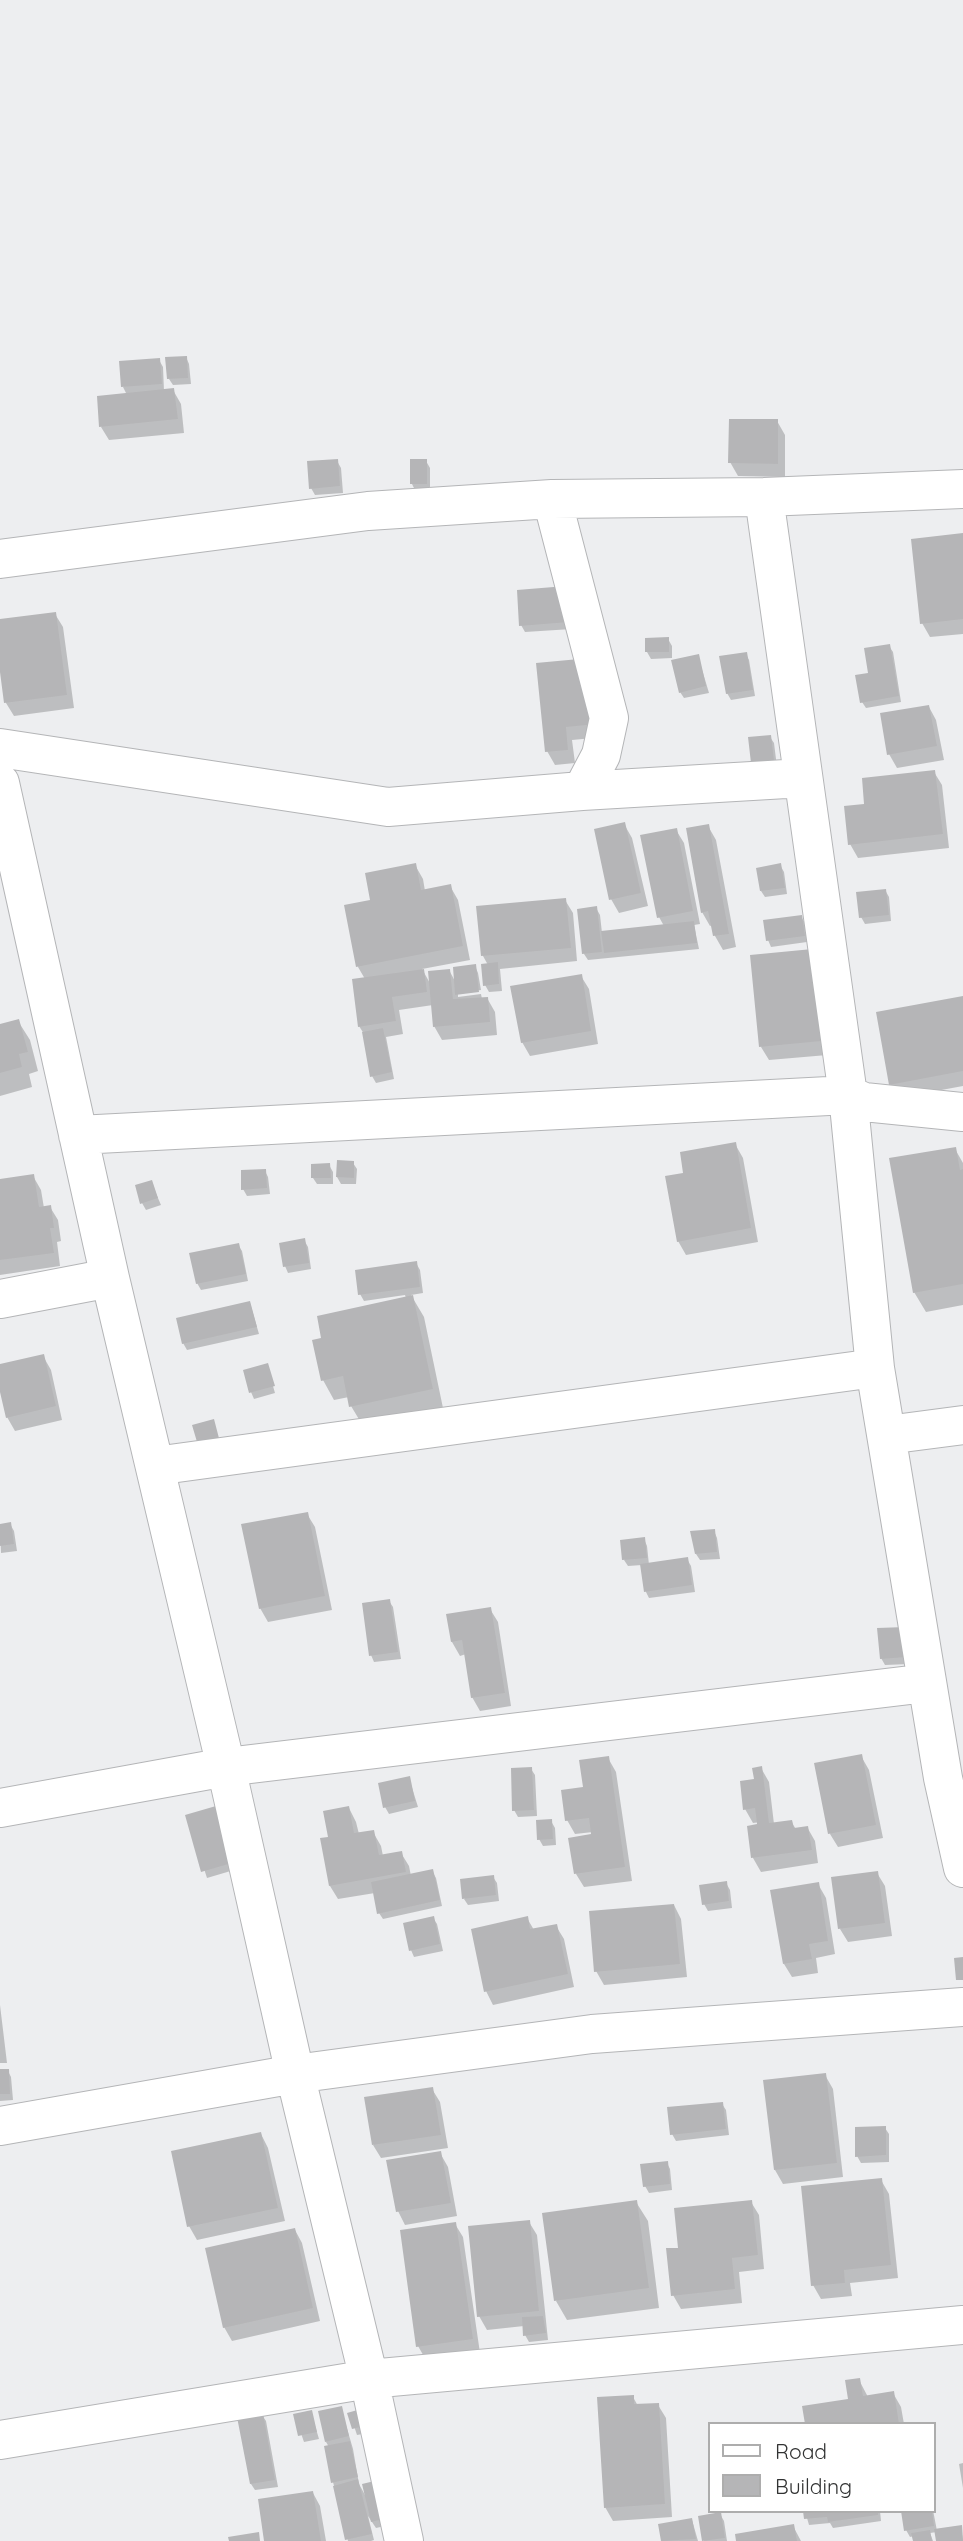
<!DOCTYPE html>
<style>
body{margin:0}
#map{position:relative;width:963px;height:2541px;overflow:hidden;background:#edeef0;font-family:Quicksand,sans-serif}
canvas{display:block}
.legend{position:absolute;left:708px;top:2422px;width:228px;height:91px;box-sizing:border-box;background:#fff;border:2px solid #adadad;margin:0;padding:9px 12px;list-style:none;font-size:21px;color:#323333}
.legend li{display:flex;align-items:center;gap:14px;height:35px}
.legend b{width:35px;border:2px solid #adadad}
</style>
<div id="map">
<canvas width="963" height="2541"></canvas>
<ul class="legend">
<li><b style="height:9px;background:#fff"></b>Road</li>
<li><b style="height:19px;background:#b5b5b7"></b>Building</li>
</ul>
</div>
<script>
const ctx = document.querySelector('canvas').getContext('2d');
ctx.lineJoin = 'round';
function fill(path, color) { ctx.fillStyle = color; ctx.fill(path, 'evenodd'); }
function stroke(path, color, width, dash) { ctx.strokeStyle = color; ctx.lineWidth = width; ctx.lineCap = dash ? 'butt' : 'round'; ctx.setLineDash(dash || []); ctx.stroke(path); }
fill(new Path2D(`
 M 186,357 L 189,364 L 191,384 L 173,385 L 169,379 Z
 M 159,360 L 163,367 L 164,391 L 173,390 L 181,404 L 184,433 L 109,440 L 101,427 L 127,395 L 123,387 Z
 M 777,421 L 785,435 L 785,477 L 738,476 L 730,462 Z
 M 337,461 L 341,468 L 343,493 L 315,495 L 311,488 Z
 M 426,461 L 430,468 L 430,490 L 415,490 L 412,484 Z
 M 963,535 L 963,634 L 930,637 L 922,623 Z
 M 565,588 L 572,629 L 525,632 L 521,625 Z
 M 55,614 L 63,627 L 74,708 L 14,716 L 6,703 L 0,660 L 0,621 Z
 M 668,639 L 672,646 L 672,658 L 651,659 L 647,652 Z
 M 889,646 L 893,652 L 901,702 L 866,708 L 862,702 L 870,675 Z
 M 746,654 L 749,660 L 755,696 L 731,700 L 727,693 Z
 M 698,656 L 709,693 L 684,698 L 680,692 Z
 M 538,665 L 604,737 L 572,740 L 575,763 L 555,765 L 547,751 Z
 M 929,707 L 936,720 L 944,760 L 897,768 L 889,754 Z
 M 770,737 L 774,743 L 777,767 L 756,769 Z
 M 934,772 L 942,785 L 949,848 L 858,858 L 850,844 L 866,806 Z
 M 624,824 L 632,838 L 648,906 L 619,913 L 611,899 Z
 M 708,826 L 716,840 L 736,947 L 723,950 L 715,936 L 713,925 L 710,926 L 702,912 Z
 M 676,830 L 684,843 L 700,924 L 694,925 L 699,949 L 588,960 L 584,954 L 596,908 L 600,915 L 602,933 L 664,926 L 659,917 Z
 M 415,865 L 423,879 L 425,891 L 450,886 L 458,900 L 470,960 L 422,969 L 431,985 L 449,970 L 456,983 L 475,966 L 478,973 L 481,990 L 458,993 L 458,997 L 481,994 L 482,999 L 487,998 L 495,1012 L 497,1035 L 442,1040 L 434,1026 L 433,1005 L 399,1010 L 403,1034 L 386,1037 L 394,1079 L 376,1083 L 372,1076 L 364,1034 L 359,1026 L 365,979 L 358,967 L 372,901 Z
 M 780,865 L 784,872 L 787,894 L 765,897 L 761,891 Z
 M 885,890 L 889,897 L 891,921 L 865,924 L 861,917 Z
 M 565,900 L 573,913 L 577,961 L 500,969 L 502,991 L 489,992 L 485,985 L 488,965 L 483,956 L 478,908 Z
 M 801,917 L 805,923 L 807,942 L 771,947 L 768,940 Z
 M 822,950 L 839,1054 L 769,1060 L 761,1047 Z
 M 581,976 L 589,989 L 598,1044 L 530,1056 L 522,1042 Z
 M 963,998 L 963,1086 L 898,1098 L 890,1084 Z
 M 18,1021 L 30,1040 L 38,1071 L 29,1074 L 32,1087 L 0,1096 L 0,1025 Z
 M 735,1144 L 743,1158 L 758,1242 L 686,1255 L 678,1241 L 685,1175 Z
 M 955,1149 L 963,1163 L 963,1305 L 926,1312 L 914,1292 Z
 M 339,1162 L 353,1163 L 357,1169 L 356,1184 L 341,1184 L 337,1177 Z
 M 329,1165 L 333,1172 L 333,1184 L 317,1184 L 313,1178 Z
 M 265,1171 L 268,1177 L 270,1194 L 247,1196 L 243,1189 Z
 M 33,1176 L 41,1190 L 44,1208 L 50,1207 L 58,1220 L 61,1241 L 57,1242 L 60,1266 L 0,1275 L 0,1181 Z
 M 151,1182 L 161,1205 L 146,1210 L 142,1203 Z
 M 304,1240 L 308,1247 L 311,1269 L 288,1273 L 285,1266 Z
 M 238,1245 L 242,1251 L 248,1281 L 201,1290 L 197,1283 Z
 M 416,1263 L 420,1270 L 423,1293 L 411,1295 L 424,1317 L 443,1408 L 363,1426 L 351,1406 L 349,1397 L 334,1400 L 323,1380 L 323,1339 L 406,1298 L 405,1295 L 364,1301 L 360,1294 Z
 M 250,1303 L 259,1334 L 187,1350 L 183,1343 Z
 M 43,1356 L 51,1370 L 62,1420 L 15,1431 L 7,1417 L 0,1384 L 0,1366 Z
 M 268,1369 L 275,1393 L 254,1399 L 251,1392 Z
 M 307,1514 L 315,1527 L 332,1610 L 268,1622 L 260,1608 Z
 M 10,1524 L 14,1531 L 17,1551 L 1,1553 L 0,1525 Z
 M 714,1531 L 717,1538 L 720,1559 L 700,1560 L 696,1554 Z
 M 644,1539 L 647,1546 L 649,1565 L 687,1559 L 691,1566 L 695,1592 L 649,1598 L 646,1592 L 642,1565 L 628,1566 L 624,1560 Z
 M 389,1601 L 393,1607 L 401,1659 L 374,1662 L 371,1655 Z
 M 490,1609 L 498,1622 L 511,1706 L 480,1711 L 472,1697 L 466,1654 L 460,1656 L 452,1642 L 448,1615 Z
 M 905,1629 L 910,1664 L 885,1665 L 881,1658 Z
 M 861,1756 L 869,1770 L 883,1838 L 838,1847 L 830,1834 Z
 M 608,1758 L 616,1772 L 632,1881 L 584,1887 L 576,1874 L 593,1836 L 593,1832 L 575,1834 L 567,1820 L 585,1788 Z
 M 761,1768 L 769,1782 L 774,1824 L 791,1822 L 796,1829 L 807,1827 L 815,1841 L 818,1863 L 761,1872 L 753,1858 L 748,1827 L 761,1825 L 761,1822 L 753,1823 L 745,1809 Z
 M 531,1769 L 535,1775 L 537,1816 L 518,1817 L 514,1810 Z
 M 409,1778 L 418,1807 L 389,1814 L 385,1807 Z
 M 349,1808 L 356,1822 L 359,1834 L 373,1832 L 381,1846 L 383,1856 L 401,1853 L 409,1866 L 411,1876 L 432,1871 L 436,1878 L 442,1906 L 383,1919 L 379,1913 L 375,1893 L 338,1899 L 330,1886 L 322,1840 L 330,1838 Z
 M 187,1816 L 234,1870 L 207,1878 Z
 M 551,1821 L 555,1828 L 556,1845 L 543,1846 L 539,1839 Z
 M 877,1873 L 885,1886 L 892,1936 L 848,1942 L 840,1929 Z
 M 493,1877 L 497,1883 L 499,1901 L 468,1905 L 464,1899 Z
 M 726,1883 L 730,1890 L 732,1908 L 708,1911 L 704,1904 Z
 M 818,1884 L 826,1898 L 835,1954 L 816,1958 L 818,1973 L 792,1977 L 784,1964 Z
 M 674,1905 L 681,1919 L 687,1977 L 604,1985 L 596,1971 Z
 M 433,1918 L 437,1924 L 443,1951 L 414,1957 L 411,1950 Z
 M 527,1918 L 534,1930 L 556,1926 L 564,1939 L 574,1987 L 493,2005 L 486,1991 Z
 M 0,2005 L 7,2063 L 0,2063 Z
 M 0,2071 L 8,2071 L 11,2077 L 13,2100 L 0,2101 Z
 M 825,2075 L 833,2089 L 843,2177 L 783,2184 L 775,2170 Z
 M 432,2089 L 440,2102 L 448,2148 L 381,2158 L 373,2145 Z
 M 722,2104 L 726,2110 L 729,2135 L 676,2141 L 672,2134 Z
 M 885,2128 L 889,2134 L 889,2162 L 861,2163 L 857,2156 Z
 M 261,2134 L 268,2148 L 285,2221 L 197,2240 L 189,2226 Z
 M 440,2153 L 448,2167 L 457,2216 L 405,2225 L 398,2211 Z
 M 667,2163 L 670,2169 L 672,2190 L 649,2193 L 645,2186 Z
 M 881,2180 L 889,2194 L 898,2278 L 850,2283 L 852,2296 L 821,2299 L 813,2285 Z
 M 636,2202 L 648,2221 L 659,2308 L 567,2320 L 556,2301 Z
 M 751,2202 L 759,2215 L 764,2269 L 739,2272 L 742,2303 L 681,2309 L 673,2295 L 680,2249 Z
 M 529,2222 L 537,2235 L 548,2340 L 529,2342 L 525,2335 L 524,2326 L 487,2330 L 479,2316 Z
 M 455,2224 L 463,2237 L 480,2353 L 426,2360 L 418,2346 Z
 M 295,2230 L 302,2243 L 320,2321 L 232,2341 L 224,2327 Z
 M 859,2380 L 868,2397 L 893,2393 L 901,2407 L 904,2424 L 806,2424 L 850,2400 Z
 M 633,2397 L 638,2406 L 658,2405 L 666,2418 L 672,2517 L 613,2521 L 605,2507 Z
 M 341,2408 L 353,2449 L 359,2484 L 365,2495 L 394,2524 L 376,2528 L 368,2516 L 374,2540 L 371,2541 L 348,2541 L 333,2482 L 329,2447 L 326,2442 Z
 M 311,2412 L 319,2439 L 304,2442 L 295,2416 Z
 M 350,2414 L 368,2433 L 357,2435 Z
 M 262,2415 L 266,2421 L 278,2487 L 255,2490 L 251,2484 Z
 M 963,2463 L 963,2488 L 959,2464 Z
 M 313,2493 L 320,2506 L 326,2541 L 266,2541 Z
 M 933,2510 L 937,2531 L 961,2527 L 963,2541 L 938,2541 L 937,2532 L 930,2533 L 933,2541 L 914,2541 L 914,2536 L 910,2537 L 906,2530 L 903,2511 Z
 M 805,2511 L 880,2511 L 881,2521 L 833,2528 L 830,2523 L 809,2525 Z
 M 720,2514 L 724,2521 L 727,2541 L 704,2541 L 700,2517 Z
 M 692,2520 L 698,2541 L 662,2541 L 660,2525 Z
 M 793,2526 L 801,2541 L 738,2541 Z`), '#0003');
fill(new Path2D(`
 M 187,356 L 188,378 L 167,379 L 165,357 Z
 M 160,358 L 162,384 L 121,387 L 119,361 Z
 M 174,388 L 178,419 L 99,427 L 97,396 Z
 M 729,419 L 778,419 L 778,464 L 728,463 Z
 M 338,459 L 340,486 L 309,489 L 307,461 Z
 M 410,459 L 427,459 L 427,484 L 410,484 Z
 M 963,533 L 963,619 L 920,624 L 911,539 Z
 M 566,586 L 569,622 L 519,626 L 517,590 Z
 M 56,612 L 67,695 L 4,703 L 0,672 L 0,619 Z
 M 669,637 L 669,652 L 645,652 L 645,638 Z
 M 890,644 L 899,696 L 860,703 L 855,675 L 868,673 L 864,648 Z
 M 747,652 L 753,690 L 726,694 L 719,656 Z
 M 699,654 L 706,686 L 679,693 L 671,660 Z
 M 590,658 L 597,724 L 566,727 L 568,750 L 545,752 L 536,663 Z
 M 929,705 L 937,746 L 887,755 L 880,713 Z
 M 771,735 L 774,760 L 751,763 L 748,737 Z
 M 935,770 L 943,834 L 848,845 L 844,806 L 864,804 L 862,778 Z
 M 625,822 L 641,893 L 609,900 L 594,829 Z
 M 709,824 L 729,934 L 713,936 L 708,911 L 701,913 L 686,828 Z
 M 677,828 L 693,911 L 657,918 L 640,835 Z
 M 416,863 L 421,890 L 451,884 L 463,946 L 356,967 L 344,905 L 370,900 L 365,873 Z
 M 781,863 L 785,888 L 760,891 L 756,868 Z
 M 886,889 L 889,915 L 859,918 L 856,892 Z
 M 566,898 L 571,948 L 481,956 L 476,906 Z
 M 597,906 L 602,952 L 582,954 L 577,909 Z
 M 802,915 L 805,936 L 766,941 L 763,920 Z
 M 694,921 L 697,943 L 604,953 L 601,931 Z
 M 823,948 L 832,1040 L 759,1047 L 750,955 Z
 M 498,962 L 499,984 L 483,986 L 481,964 Z
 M 476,964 L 479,992 L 455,995 L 453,967 Z
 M 424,969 L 427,992 L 392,997 L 396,1021 L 358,1027 L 352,979 Z
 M 450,969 L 453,999 L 488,997 L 490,1022 L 433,1027 L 428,971 Z
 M 582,974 L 591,1031 L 521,1043 L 510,986 Z
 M 963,996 L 963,1071 L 889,1085 L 876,1012 Z
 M 19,1019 L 28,1052 L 19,1054 L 22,1067 L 0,1073 L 0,1024 Z
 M 383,1028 L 392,1072 L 370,1077 L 362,1032 Z
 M 736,1142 L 751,1228 L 677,1242 L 665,1176 L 683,1173 L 680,1152 Z
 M 956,1147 L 960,1170 L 963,1169 L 963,1284 L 913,1293 L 889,1158 Z
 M 337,1160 L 354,1161 L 354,1178 L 336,1177 Z
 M 330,1163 L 331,1178 L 311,1178 L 311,1164 Z
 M 266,1169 L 267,1188 L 241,1190 L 241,1170 Z
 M 34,1174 L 39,1207 L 51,1205 L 54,1228 L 50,1228 L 54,1253 L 0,1260 L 0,1179 Z
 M 152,1180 L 158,1198 L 140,1204 L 135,1185 Z
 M 305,1238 L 309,1263 L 283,1267 L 279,1243 Z
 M 239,1243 L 246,1274 L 196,1284 L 189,1253 Z
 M 417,1261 L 420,1287 L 358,1295 L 355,1270 Z
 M 413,1295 L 433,1389 L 349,1407 L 343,1376 L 321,1381 L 312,1340 L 321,1338 L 317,1316 Z
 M 250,1301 L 257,1327 L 182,1344 L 176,1318 Z
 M 44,1354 L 56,1406 L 6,1418 L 0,1392 L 0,1364 Z
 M 268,1363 L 275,1386 L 249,1393 L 243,1370 Z
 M 214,1419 L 221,1446 L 200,1452 L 192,1425 Z
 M 308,1512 L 325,1596 L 259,1609 L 241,1524 Z
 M 11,1522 L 14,1544 L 0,1546 L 0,1524 Z
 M 715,1529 L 717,1552 L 695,1554 L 690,1531 Z
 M 645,1537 L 647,1558 L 622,1560 L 620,1540 Z
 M 688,1557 L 692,1585 L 644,1592 L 640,1564 Z
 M 390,1599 L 398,1652 L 369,1656 L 362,1603 Z
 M 491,1607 L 505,1693 L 471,1698 L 462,1640 L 451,1642 L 446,1614 Z
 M 906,1627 L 907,1657 L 880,1659 L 877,1628 Z
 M 862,1754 L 876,1825 L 828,1834 L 814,1763 Z
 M 609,1756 L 625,1867 L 574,1874 L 568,1838 L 591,1834 L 589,1818 L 565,1821 L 561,1790 L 583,1787 L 579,1760 Z
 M 762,1766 L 769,1823 L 792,1820 L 794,1828 L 808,1826 L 812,1850 L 751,1858 L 747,1826 L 757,1824 L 755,1808 L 743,1810 L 740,1781 L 754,1779 L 752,1768 Z
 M 532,1767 L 534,1810 L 512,1811 L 511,1768 Z
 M 410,1776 L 415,1801 L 383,1808 L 378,1783 Z
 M 216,1806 L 232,1863 L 201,1872 L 185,1815 Z
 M 349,1806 L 354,1833 L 374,1830 L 379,1855 L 402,1851 L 406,1872 L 329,1886 L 320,1838 L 328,1837 L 323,1811 Z
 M 552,1819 L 553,1839 L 537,1840 L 536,1820 Z
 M 433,1869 L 440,1900 L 377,1914 L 371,1882 Z
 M 878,1871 L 885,1923 L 838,1929 L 831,1877 Z
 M 494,1875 L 496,1895 L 462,1899 L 460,1879 Z
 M 727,1881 L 729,1901 L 702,1905 L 699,1885 Z
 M 819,1882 L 828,1941 L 809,1944 L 812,1959 L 783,1964 L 770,1890 Z
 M 674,1904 L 680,1964 L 594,1972 L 589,1911 Z
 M 434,1916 L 440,1944 L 409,1951 L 403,1923 Z
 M 528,1916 L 530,1929 L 557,1924 L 568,1974 L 484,1992 L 471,1929 Z
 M 963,1957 L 963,1980 L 956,1980 L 954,1958 Z
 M 0,2069 L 9,2069 L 10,2094 L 0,2094 Z
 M 826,2073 L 837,2163 L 774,2170 L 763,2080 Z
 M 433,2087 L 441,2135 L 372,2145 L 364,2097 Z
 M 723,2102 L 726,2129 L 670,2135 L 667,2107 Z
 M 886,2126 L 886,2155 L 855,2157 L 855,2127 Z
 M 261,2132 L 278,2208 L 187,2227 L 171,2151 Z
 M 441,2151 L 451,2203 L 396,2212 L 386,2160 Z
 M 668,2161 L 670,2184 L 643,2187 L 640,2164 Z
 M 882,2178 L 891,2265 L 844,2270 L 845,2283 L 811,2286 L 801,2186 Z
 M 637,2200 L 649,2288 L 554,2301 L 542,2213 Z
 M 752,2200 L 758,2255 L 732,2258 L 735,2289 L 671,2296 L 666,2248 L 678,2248 L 674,2208 Z
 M 530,2220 L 539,2311 L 477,2317 L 468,2226 Z
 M 456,2222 L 473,2339 L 416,2347 L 400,2230 Z
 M 295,2228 L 313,2308 L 223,2328 L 205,2248 Z
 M 543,2316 L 546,2333 L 523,2336 L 522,2317 Z
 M 860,2378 L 863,2396 L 894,2391 L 899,2424 L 805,2424 L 802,2406 L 848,2399 L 845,2380 Z
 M 634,2395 L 634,2404 L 659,2403 L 665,2504 L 604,2508 L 597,2397 Z
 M 342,2406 L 349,2436 L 325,2442 L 318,2411 Z
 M 361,2409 L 365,2426 L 352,2429 L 347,2413 Z
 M 312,2410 L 317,2432 L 298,2436 L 293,2414 Z
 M 263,2413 L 275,2480 L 250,2484 L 237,2417 Z
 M 350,2441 L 358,2477 L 331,2483 L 324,2446 Z
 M 358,2479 L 372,2534 L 345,2540 L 333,2486 Z
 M 383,2479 L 392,2517 L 371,2522 L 362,2484 Z
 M 313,2491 L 321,2541 L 264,2541 L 258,2499 Z
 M 803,2511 L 878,2511 L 878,2515 L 828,2522 L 827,2517 L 804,2519 Z
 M 901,2511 L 932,2511 L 934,2526 L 904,2531 Z
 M 721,2512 L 725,2538 L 702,2541 L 698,2516 Z
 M 692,2518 L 696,2539 L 661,2541 L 658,2524 Z
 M 794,2524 L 797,2541 L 736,2541 L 735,2534 Z
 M 962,2525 L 963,2541 L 936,2541 L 934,2529 Z
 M 930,2530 L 932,2541 L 913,2541 L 911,2533 Z
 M 259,2532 L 260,2541 L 229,2541 L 228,2537 Z`), '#b5b5b7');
const minor = new Path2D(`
 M 764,497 L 848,1095 L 875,1368 L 943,1778 L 963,1868
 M 552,499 L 609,718 L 601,755 L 582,791
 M 0,559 L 368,511 L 552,499 L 764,497 L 963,489
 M 0,748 L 388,807 L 582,791 L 803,778
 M 0,783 L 110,1278 L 226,1767 L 295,2074 L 369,2379 L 404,2541
 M 78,1135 L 848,1095 L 864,1102 L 963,1112
 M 0,1299 L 110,1278
 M 887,1435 L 963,1425
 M 155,1466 L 875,1368
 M 0,1808 L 226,1767 L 927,1683
 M 0,2126 L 295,2074 L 592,2034 L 963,2007
 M 0,2440 L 369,2379 L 963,2325`);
stroke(minor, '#b4b5b7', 40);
stroke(minor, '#fff', 38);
</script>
